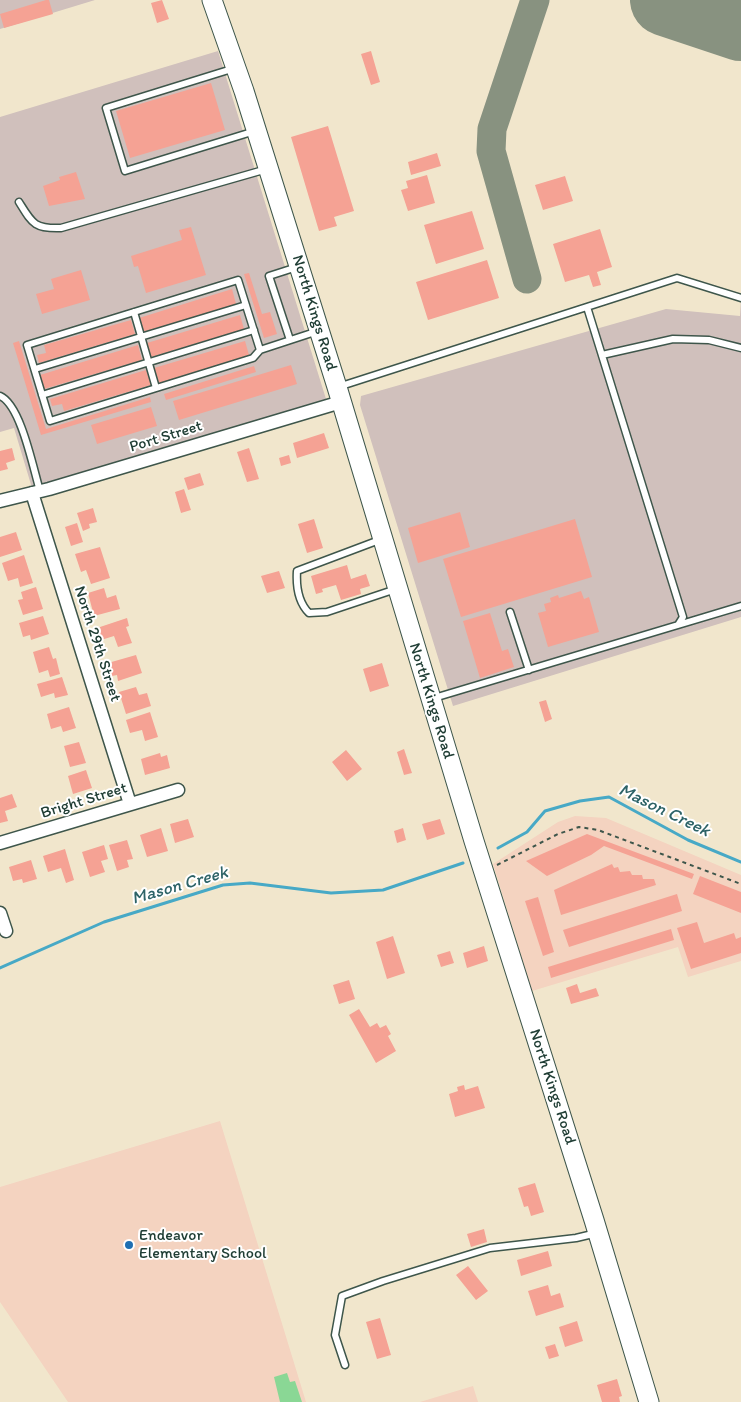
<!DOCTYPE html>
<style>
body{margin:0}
canvas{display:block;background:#f1e6cc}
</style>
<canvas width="741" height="1402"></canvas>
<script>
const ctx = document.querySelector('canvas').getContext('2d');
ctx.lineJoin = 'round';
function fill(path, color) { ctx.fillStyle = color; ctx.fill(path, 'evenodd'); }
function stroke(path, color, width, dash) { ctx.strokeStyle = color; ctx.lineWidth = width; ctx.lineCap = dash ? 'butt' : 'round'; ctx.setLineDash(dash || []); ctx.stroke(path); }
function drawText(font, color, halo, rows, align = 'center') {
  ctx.font = font + ' Itim,sans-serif'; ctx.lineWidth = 4; ctx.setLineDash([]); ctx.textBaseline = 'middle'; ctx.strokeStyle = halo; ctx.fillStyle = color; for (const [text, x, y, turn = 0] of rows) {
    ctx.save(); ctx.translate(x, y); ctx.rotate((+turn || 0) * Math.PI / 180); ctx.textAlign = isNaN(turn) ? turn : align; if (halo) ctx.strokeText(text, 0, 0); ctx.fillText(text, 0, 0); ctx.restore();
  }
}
fill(new Path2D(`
 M 575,816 L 606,818 L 741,875 L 741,961 L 688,977 L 678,947 L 532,991 L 493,864 L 558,822 Z
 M 220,1121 L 306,1402 L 68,1402 L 0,1302 L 0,1187 Z
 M 473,1386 L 478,1402 L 420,1402 Z`), '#f4d3c0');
fill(new Path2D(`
 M 0,0 L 95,0 L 0,29 Z
 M 218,51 L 326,399 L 32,488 L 14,428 L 0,432 L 0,117 Z
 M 741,299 L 741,617 L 453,706 L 360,405 L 361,396 L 666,309 L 740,316 Z`), '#d0c0bc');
fill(new Path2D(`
 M 287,1373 L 290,1382 L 295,1381 L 302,1402 L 280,1402 L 274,1377 Z`), '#8ad795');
stroke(new Path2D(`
 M 498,848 L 527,832 L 545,811 L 580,801 L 609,797 L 688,840 L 741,862
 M 0,968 L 104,922 L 223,885 L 250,883 L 331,893 L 383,890 L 463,863`), '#47a9c6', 3);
stroke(new Path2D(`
 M 527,279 L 491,151 L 492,129 L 535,0`), '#889280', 29);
stroke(new Path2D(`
 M 666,0 L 741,25`), '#889280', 72);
fill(new Path2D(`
 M 46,0 L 49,0 L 53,14 L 4,28 L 0,14 Z
 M 162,0 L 169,19 L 157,23 L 151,3 Z
 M 371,51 L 380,82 L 371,85 L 361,54 Z
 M 211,83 L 225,130 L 130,158 L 116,111 Z
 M 328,126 L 354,211 L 334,217 L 337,226 L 319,231 L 291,137 Z
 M 437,153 L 441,166 L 411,175 L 408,162 Z
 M 76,172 L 85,199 L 49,206 L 43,186 L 60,180 L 59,177 Z
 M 427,175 L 435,203 L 408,211 L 401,190 L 408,188 L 406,181 Z
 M 565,176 L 573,201 L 543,210 L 535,185 Z
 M 472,211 L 484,249 L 436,264 L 424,225 Z
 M 191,227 L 206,275 L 146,293 L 138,266 L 134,267 L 131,256 L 182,240 L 179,230 Z
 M 600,229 L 612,267 L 597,272 L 601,285 L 593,287 L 589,275 L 565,282 L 553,244 Z
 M 487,260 L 499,298 L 428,320 L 416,282 Z
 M 81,270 L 90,300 L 42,314 L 36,294 L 54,289 L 51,279 Z
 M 249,273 L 262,314 L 270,312 L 277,334 L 264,338 L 244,274 Z
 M 232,289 L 236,304 L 143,332 L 139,318 Z
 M 240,315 L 244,329 L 151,357 L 147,343 Z
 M 131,320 L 135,334 L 39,363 L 37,355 L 46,353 L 44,345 Z
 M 19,341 L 46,429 L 150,397 L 151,402 L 41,435 L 13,343 Z
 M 245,341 L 249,355 L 159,383 L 154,368 Z
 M 138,345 L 142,360 L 44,389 L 40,375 Z
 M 291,365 L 297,384 L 179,420 L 173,401 Z
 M 254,366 L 256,372 L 166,400 L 164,394 Z
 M 146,370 L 151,385 L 64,411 L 62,404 L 52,406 L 50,399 Z
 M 151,407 L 157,426 L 97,444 L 91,425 Z
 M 324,433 L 329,448 L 297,458 L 293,443 Z
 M 12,448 L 15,460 L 6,463 L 8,469 L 0,471 L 0,451 Z
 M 249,448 L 259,479 L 247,482 L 237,452 Z
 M 289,455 L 291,463 L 281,466 L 279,458 Z
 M 200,473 L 204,485 L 188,490 L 184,478 Z
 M 184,489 L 191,510 L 181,513 L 175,492 Z
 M 93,508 L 97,522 L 89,524 L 90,528 L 83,531 L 77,513 Z
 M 460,512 L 470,547 L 418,563 L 408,528 Z
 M 314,519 L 323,548 L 307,553 L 298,524 Z
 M 575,519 L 592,577 L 461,617 L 443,559 Z
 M 77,523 L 83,542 L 71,546 L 65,527 Z
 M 16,532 L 22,550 L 0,557 L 0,537 Z
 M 100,547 L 110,578 L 91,584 L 86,570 L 81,572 L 75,554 Z
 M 24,555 L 33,583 L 20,587 L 18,578 L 8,581 L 2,563 Z
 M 347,565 L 351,579 L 366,574 L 370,586 L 360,589 L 361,594 L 341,600 L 336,585 L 322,589 L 323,592 L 316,594 L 311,576 Z
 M 279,571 L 285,588 L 267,593 L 261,576 Z
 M 36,587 L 43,609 L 23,615 L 18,600 L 23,599 L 21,592 Z
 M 104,588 L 107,598 L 116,595 L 120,609 L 94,616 L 88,593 Z
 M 581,591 L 584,599 L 589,597 L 599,632 L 548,647 L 538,613 L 546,611 L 544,604 L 551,602 L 550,598 L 558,595 L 559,598 Z
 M 490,613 L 502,651 L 508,649 L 514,667 L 480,678 L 463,621 Z
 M 43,616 L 49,634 L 31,640 L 30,635 L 23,637 L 19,623 Z
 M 127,618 L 129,626 L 126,627 L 132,643 L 118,647 L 114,636 L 101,640 L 97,628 Z
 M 49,647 L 53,659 L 56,658 L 60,674 L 50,677 L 48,670 L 39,673 L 33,652 Z
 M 136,655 L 142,673 L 118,681 L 117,675 L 112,676 L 108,663 Z
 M 382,663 L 389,686 L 370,692 L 363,669 Z
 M 62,677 L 68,695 L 55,698 L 54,693 L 41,697 L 37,684 Z
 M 136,687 L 139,695 L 147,693 L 151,706 L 126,714 L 119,692 Z
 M 546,700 L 552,719 L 545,722 L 539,702 Z
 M 69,707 L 76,728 L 63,732 L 61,726 L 51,729 L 47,714 Z
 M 150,712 L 158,737 L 145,741 L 142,730 L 130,733 L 126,720 Z
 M 79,742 L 86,763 L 70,767 L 64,746 Z
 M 404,749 L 412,773 L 404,775 L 397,752 Z
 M 346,750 L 362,769 L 347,781 L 332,762 Z
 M 160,753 L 161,757 L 167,755 L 170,768 L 145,775 L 141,759 Z
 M 86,770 L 92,788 L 73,794 L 68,776 Z
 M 12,794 L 17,807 L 5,811 L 8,821 L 0,823 L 0,798 Z
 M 188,819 L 194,837 L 175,843 L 170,824 Z
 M 440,819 L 445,834 L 427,840 L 422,824 Z
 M 161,828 L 168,851 L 147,857 L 140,835 Z
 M 403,828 L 406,840 L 397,843 L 394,831 Z
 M 587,834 L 694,874 L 692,879 L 604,846 L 591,855 L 547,876 L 526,861 Z
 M 127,840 L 133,859 L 127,860 L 129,867 L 117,871 L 109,845 Z
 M 104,845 L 108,859 L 101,861 L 105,872 L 90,877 L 82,852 Z
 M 65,849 L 74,880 L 66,883 L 61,868 L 48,872 L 43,856 Z
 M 31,860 L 37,879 L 23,883 L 22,879 L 13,881 L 9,867 Z
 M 612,864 L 614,868 L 618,867 L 620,872 L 630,871 L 632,875 L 642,875 L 643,879 L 654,879 L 656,885 L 561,915 L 554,890 Z
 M 700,876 L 741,892 L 741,913 L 693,894 Z
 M 677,894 L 682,911 L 569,947 L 563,930 Z
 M 538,897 L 554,952 L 543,956 L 525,901 Z
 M 697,922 L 704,943 L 734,933 L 736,939 L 741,937 L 741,953 L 691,969 L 677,928 Z
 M 671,929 L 674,940 L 551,978 L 548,967 Z
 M 393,936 L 405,973 L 387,979 L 376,942 Z
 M 484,946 L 488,961 L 467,968 L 463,953 Z
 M 450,951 L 454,963 L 441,967 L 437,955 Z
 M 349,980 L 355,999 L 339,1004 L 333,985 Z
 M 577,984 L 580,993 L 596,988 L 599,996 L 571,1004 L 566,988 Z
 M 359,1009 L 370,1027 L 377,1023 L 380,1028 L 386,1025 L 391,1034 L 388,1036 L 396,1051 L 376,1063 L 349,1015 Z
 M 464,1085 L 465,1090 L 478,1086 L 485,1108 L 455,1117 L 449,1094 L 458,1091 L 457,1087 Z
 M 535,1183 L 544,1212 L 531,1216 L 528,1206 L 524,1207 L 518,1188 Z
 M 484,1229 L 487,1242 L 471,1247 L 467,1234 Z
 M 548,1251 L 552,1266 L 521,1276 L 517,1260 Z
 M 468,1266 L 488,1291 L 476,1300 L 456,1275 Z
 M 548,1285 L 551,1296 L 560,1293 L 564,1307 L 536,1316 L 528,1291 Z
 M 380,1318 L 391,1355 L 377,1359 L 366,1322 Z
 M 577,1321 L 583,1341 L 565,1347 L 559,1327 Z
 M 555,1344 L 559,1356 L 549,1359 L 545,1347 Z
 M 617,1379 L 622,1396 L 619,1397 L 620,1402 L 602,1402 L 597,1385 Z`), '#f5a294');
const service = new Path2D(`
 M 235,68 L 106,108 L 125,171 L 255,131
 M 19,202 C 32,223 34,229 61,228 L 267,169
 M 134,312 L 156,388
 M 290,340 L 269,276 L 297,267
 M 260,350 L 238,280 L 27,345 L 50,421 L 253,358 L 260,350 L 318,331
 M 602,355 L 673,339 L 709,340 L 741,348
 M 35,369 L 246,305
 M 338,387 L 677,278 L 741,298
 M 42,395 L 254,330
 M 0,396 C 21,405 33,468 40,491
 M 382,539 L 297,571 C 296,587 298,602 309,613 L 327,612 L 396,589
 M 510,612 L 529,670
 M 678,625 L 741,606
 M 434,698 L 678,625 L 683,617 L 587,307
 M 345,1365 L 335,1335 L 342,1296 L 383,1281 L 490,1248 L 576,1238 L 597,1233`);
const minor = new Path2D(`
 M 32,493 L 130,804
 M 0,501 L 49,489 L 341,402
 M 0,843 L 178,790
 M 0,913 L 6,931`);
const secondary = new Path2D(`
 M 212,0 L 244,91 L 337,387 L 474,841 L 594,1220 L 649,1402`);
stroke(service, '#3e564b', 9);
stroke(minor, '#3e564b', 15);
stroke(secondary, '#3e564b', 21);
stroke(new Path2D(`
 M 497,865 L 558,834 L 579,827 L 598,830 L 741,884`), '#3e564b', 2, [4, 4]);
stroke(service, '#fff', 6);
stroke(minor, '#fff', 12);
stroke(secondary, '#fff', 19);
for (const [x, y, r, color] of [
 [129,1245,5,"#1f6fb2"]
]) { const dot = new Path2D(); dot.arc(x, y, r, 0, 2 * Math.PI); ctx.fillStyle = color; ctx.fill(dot); stroke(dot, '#fff', 2); }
drawText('16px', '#1f3d34', '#fff', [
 ["North Kings Road",314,313,73],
 ["Port Street",166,437,-17],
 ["North 29th Street",97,644,72],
 ["North Kings Road",431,701,73],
 ["Bright Street",84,801,-17],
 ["North Kings Road",552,1087,72]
]);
drawText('16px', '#1f3d34', '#fff', [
 ["Endeavor",139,1236],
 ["Elementary School",139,1254]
], 'left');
drawText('italic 18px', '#2d6367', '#fff', [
 ["Mason Creek",664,811,26],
 ["Mason Creek",180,886,-16]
]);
</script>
